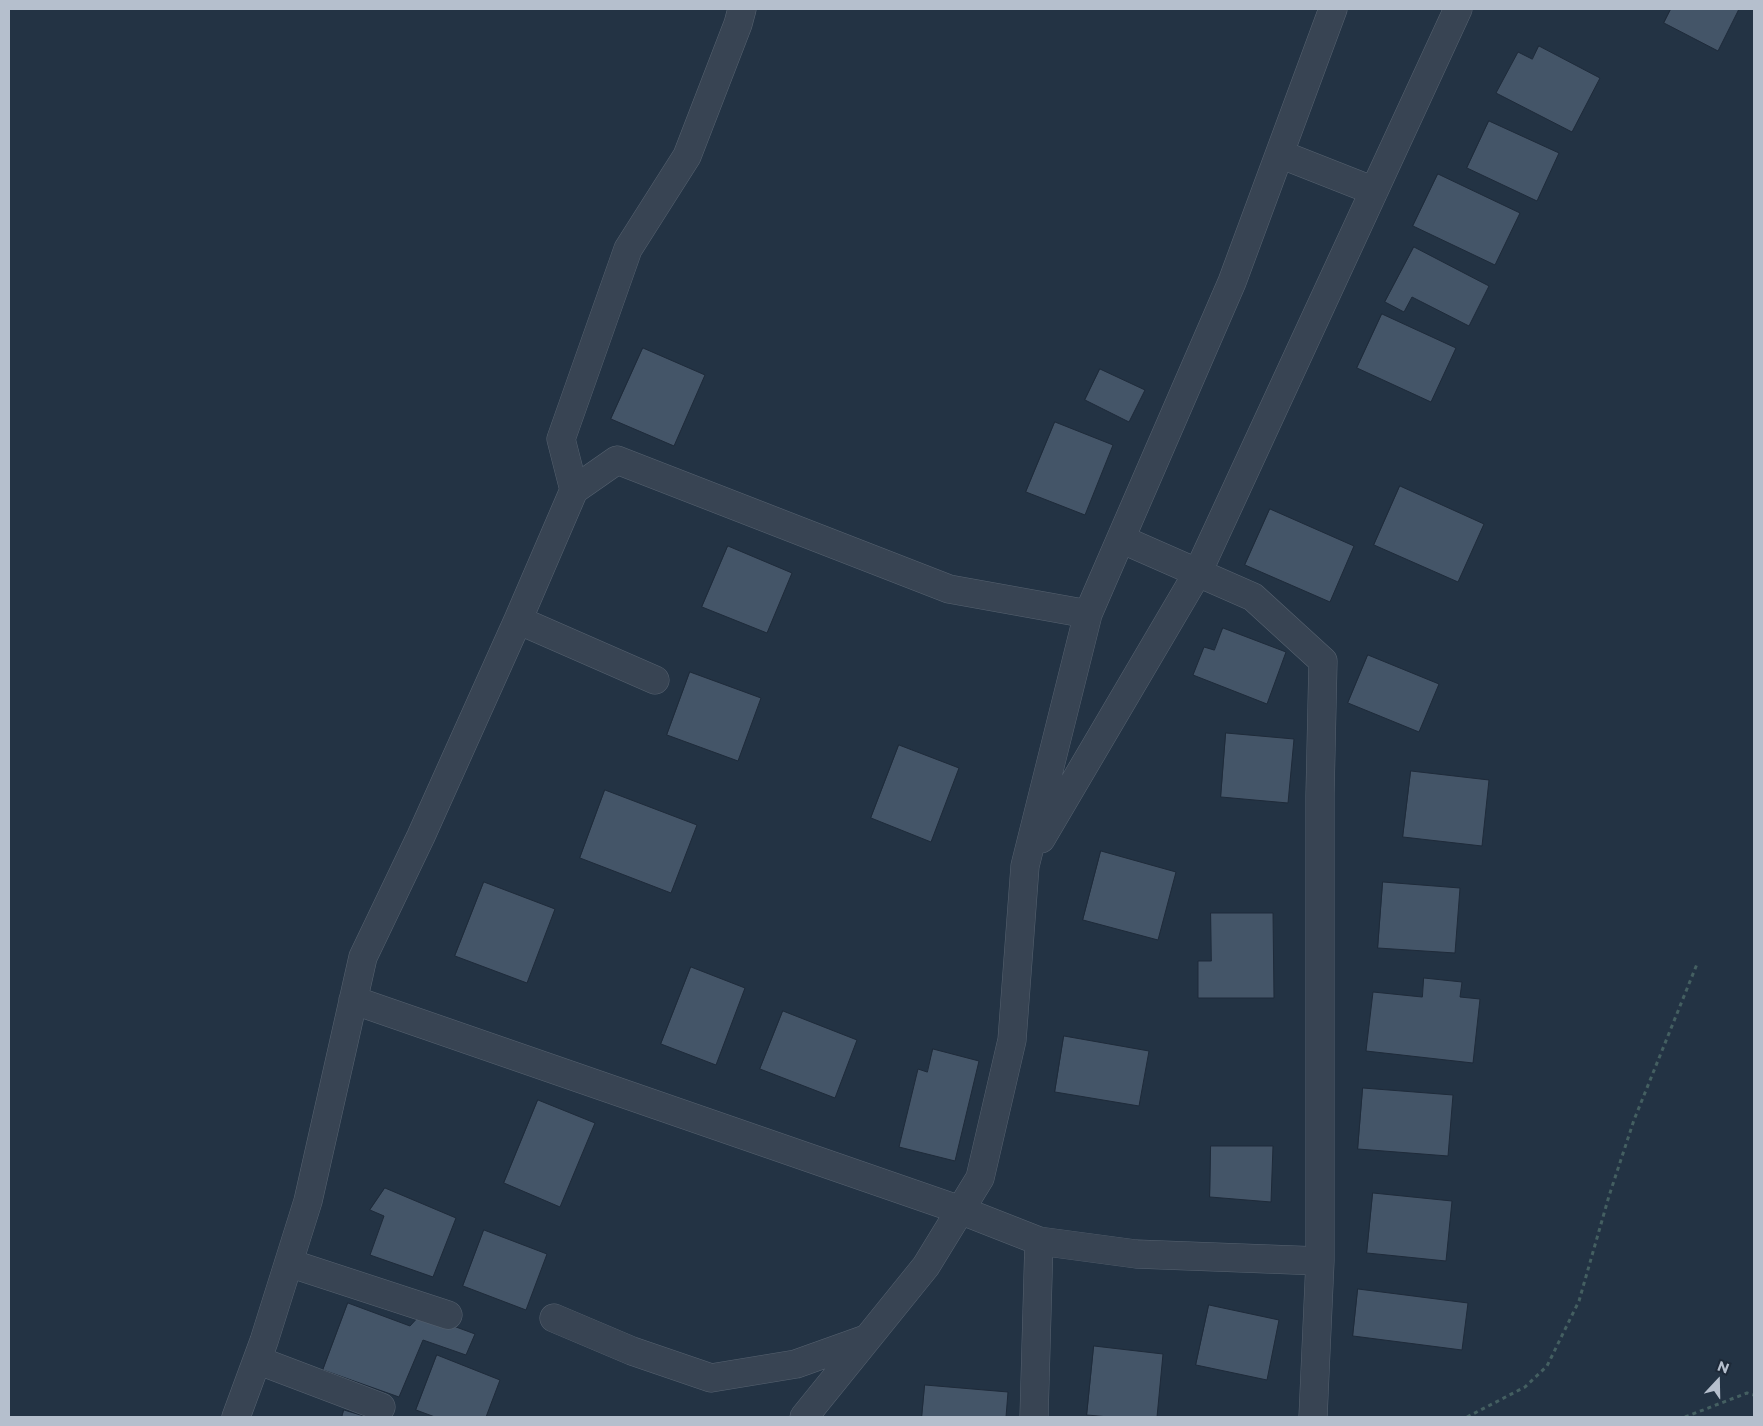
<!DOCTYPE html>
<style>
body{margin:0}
#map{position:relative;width:1763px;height:1426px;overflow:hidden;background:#233344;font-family:Montserrat,sans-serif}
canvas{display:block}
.frame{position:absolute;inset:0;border:10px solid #b5bfcd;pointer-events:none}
.north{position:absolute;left:1693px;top:1356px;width:50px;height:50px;-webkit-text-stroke:4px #1d2938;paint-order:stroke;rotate:21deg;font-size:14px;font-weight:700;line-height:20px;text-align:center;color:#b5bfcd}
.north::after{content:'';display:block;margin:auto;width:18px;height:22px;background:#b5bfcd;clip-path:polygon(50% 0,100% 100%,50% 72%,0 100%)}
</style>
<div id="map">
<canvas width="1763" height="1426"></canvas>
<div class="frame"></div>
<div class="north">N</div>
</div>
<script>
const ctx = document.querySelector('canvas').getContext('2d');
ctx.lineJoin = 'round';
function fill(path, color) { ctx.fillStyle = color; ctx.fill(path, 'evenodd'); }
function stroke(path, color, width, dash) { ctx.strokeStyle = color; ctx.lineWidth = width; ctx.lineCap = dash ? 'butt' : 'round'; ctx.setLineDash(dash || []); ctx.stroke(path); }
const building = new Path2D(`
 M 1671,9 L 1739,9 L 1718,51 L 1664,23 Z
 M 1539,46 L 1600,78 L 1572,132 L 1496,93 L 1518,52 L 1532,59 Z
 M 1489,121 L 1559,153 L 1537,201 L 1467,168 Z
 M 1438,174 L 1520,213 L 1495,265 L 1413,226 Z
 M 1414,247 L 1489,286 L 1469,326 L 1412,297 L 1404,312 L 1385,302 Z
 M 1382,314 L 1456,348 L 1431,402 L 1357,368 Z
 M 643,348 L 705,375 L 674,446 L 611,419 Z
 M 1100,369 L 1145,390 L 1129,422 L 1085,400 Z
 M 1055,422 L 1113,445 L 1085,515 L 1026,492 Z
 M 1400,486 L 1484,524 L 1458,582 L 1374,545 Z
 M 1270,509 L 1354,546 L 1330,602 L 1245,565 Z
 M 728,546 L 792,573 L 767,633 L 702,607 Z
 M 1223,628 L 1286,652 L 1267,704 L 1193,675 L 1204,647 L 1214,650 Z
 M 1368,655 L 1439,684 L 1419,732 L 1348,703 Z
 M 690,672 L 761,698 L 738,761 L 667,735 Z
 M 1226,733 L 1294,739 L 1288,803 L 1221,797 Z
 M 899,745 L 959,768 L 931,842 L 871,818 Z
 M 1411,771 L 1489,780 L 1482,846 L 1403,837 Z
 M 605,790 L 697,825 L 671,893 L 580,858 Z
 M 1101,851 L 1176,872 L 1158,940 L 1083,920 Z
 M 484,882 L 555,909 L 527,983 L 455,956 Z
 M 1383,882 L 1460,888 L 1455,953 L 1378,948 Z
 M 1211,913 L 1273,913 L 1274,998 L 1198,998 L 1198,961 L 1211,961 Z
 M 691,967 L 745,988 L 716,1065 L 661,1044 Z
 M 1424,978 L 1462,982 L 1460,997 L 1480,999 L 1473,1063 L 1366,1051 L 1373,992 L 1422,997 Z
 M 783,1011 L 857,1040 L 835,1098 L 760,1069 Z
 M 1064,1036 L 1149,1051 L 1139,1106 L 1055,1092 Z
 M 933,1049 L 979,1061 L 955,1161 L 899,1147 L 918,1069 L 927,1072 Z
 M 1363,1088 L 1453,1095 L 1448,1156 L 1358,1149 Z
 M 538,1100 L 595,1123 L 560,1207 L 504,1183 Z
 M 1211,1146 L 1273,1146 L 1271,1202 L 1210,1197 Z
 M 385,1188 L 456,1218 L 433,1277 L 370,1255 L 384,1216 L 370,1210 Z
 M 1373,1193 L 1452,1201 L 1446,1261 L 1367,1253 Z
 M 484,1230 L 547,1254 L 526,1310 L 463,1286 Z
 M 1358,1289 L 1468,1303 L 1462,1350 L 1353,1336 Z
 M 348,1303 L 410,1326 L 421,1314 L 475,1334 L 466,1355 L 423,1340 L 399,1397 L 323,1370 Z
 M 1209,1305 L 1279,1320 L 1267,1380 L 1196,1365 Z
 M 1094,1346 L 1163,1354 L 1157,1417 L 1109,1417 L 1087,1415 Z
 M 437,1355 L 500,1380 L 486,1417 L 435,1417 L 416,1410 Z
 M 925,1385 L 1008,1392 L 1006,1417 L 922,1417 Z
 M 344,1410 L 367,1417 L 342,1417 Z`);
fill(building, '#445568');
stroke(building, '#1f2b3a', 1);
const minor = new Path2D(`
 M 1280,154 L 1374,191
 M 574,490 L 561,439 L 628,249 L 687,156 L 738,24 L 742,9
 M 1121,539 L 1253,597 L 1323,661 L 1320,795 L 1320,1261 L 1313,1417
 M 518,620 L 655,680
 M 1041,839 L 1198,572 L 1458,9
 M 353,1000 L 960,1210 L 1039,1241 L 1136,1254 L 1320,1261
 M 289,1263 L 448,1315
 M 554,1318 L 632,1351 L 711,1378 L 796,1364 L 866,1339
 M 257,1360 L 381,1407
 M 236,1417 L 264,1341 L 308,1201 L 363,957 L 421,836 L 518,620 L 574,490 L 617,460 L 949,589 L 1088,614
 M 804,1417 L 926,1266 L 980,1178 L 1012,1040 L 1025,866 L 1088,614 L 1232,282 L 1333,9
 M 1034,1417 L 1039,1241`);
stroke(minor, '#566270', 29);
stroke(new Path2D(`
 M 1467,1417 L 1525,1387 L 1547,1366 L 1579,1301 L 1609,1196 L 1634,1120 L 1697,964
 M 1685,1417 L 1747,1393 L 1754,1395`), '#445f61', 3, [4, 4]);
stroke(minor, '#384453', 28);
</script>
